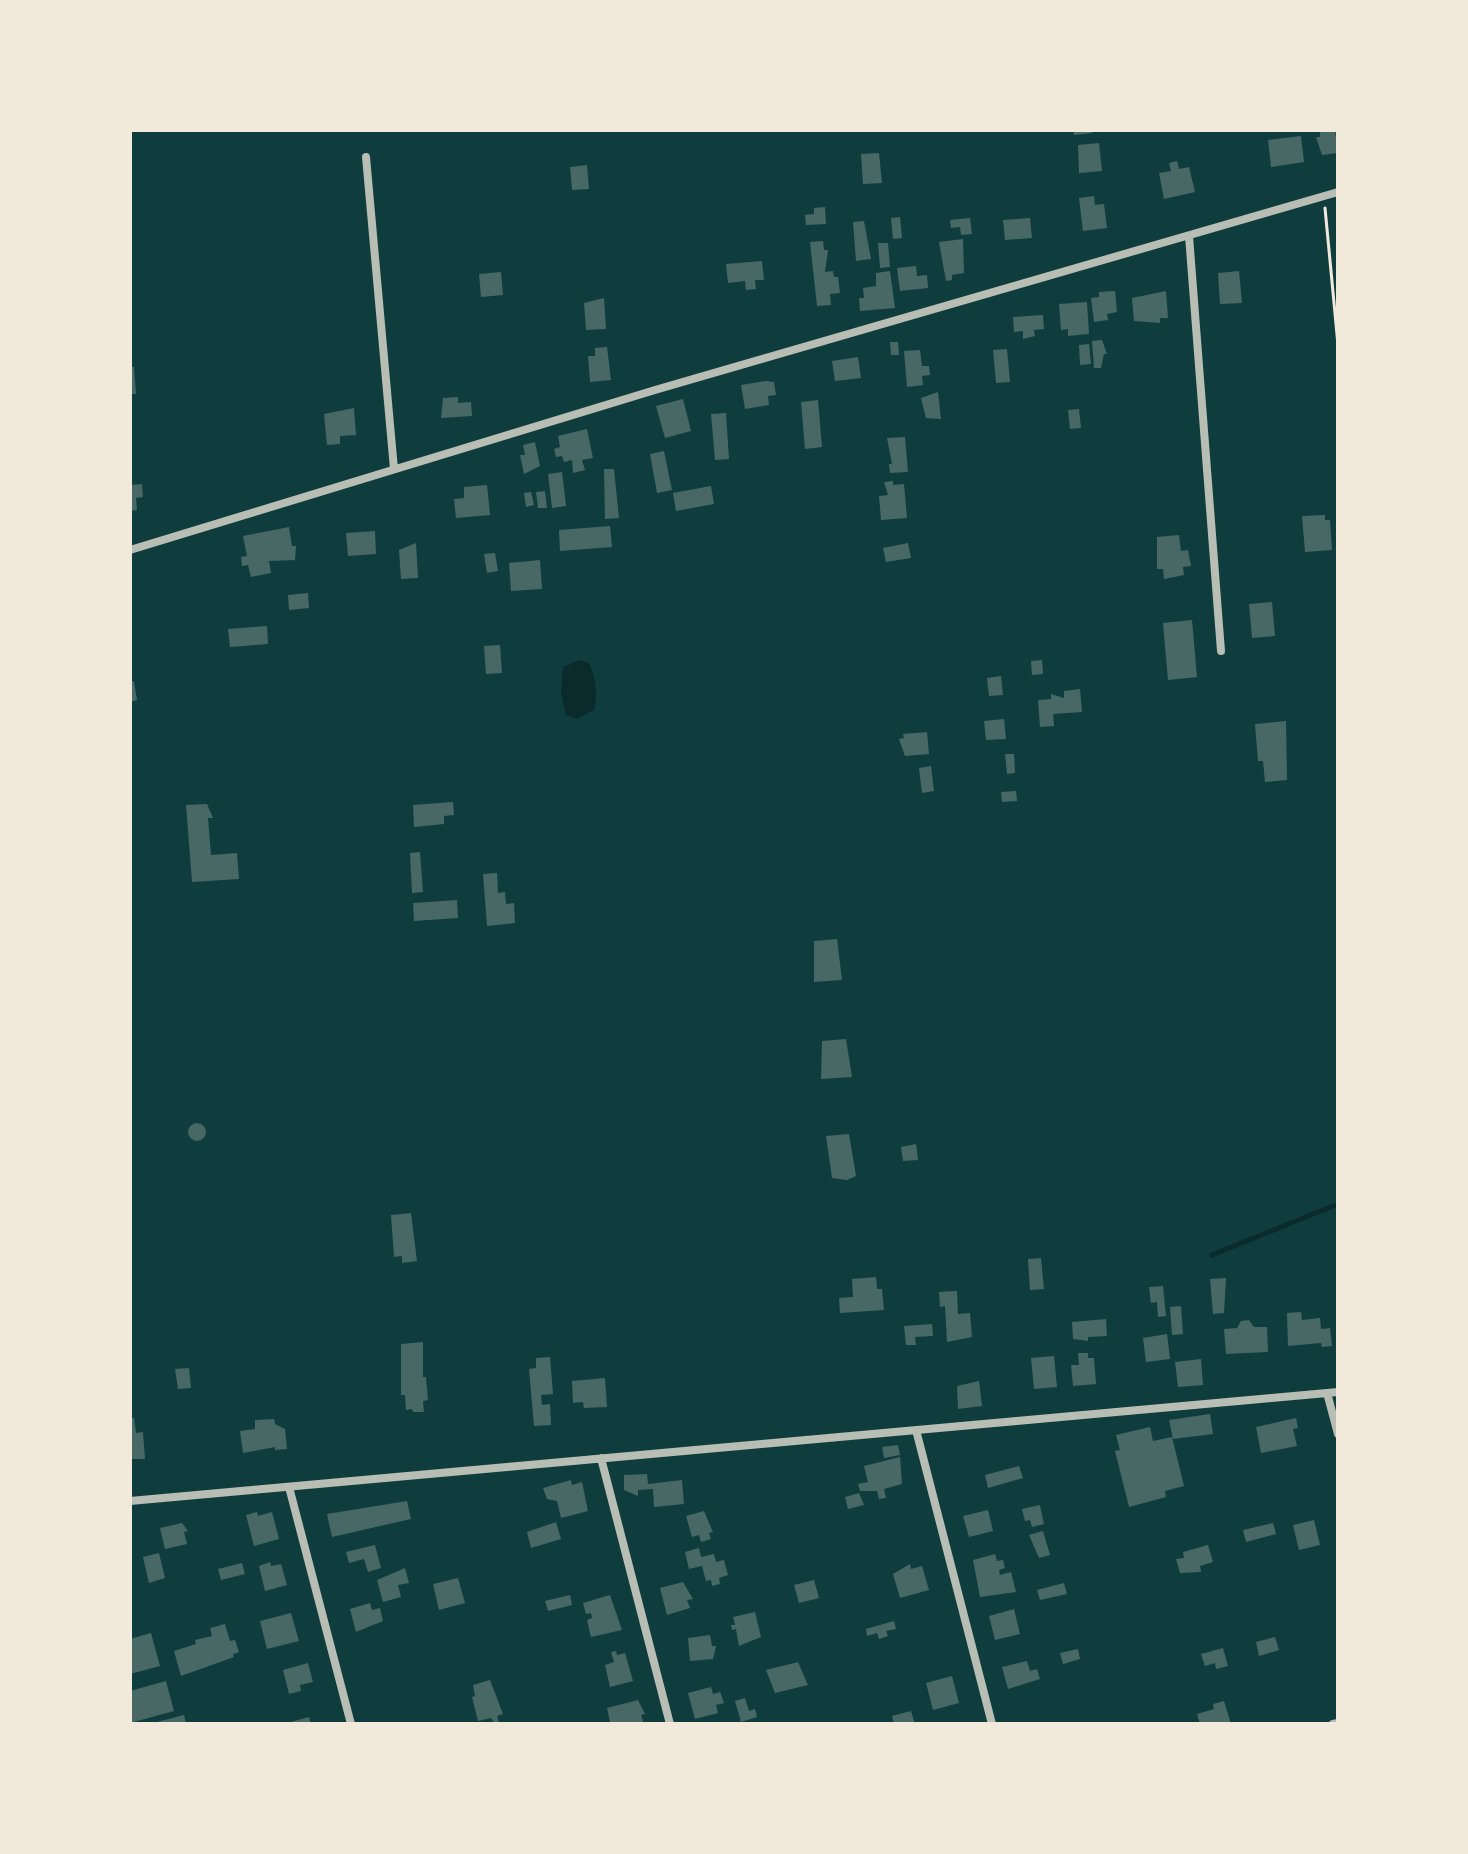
<!DOCTYPE html>
<style>
body{margin:0}
#map{position:relative;width:1468px;height:1854px;overflow:hidden;background:#0f3d3e;font-family:"Noto Sans",sans-serif}
canvas{display:block}
.frame{position:absolute;inset:0;border:132px solid #f1e9da;pointer-events:none}
</style>
<div id="map">
<canvas width="1468" height="1854"></canvas>
<div class="frame"></div>
</div>
<script>
const ctx = document.querySelector('canvas').getContext('2d');
ctx.lineJoin = 'round';
function fill(path, color) { ctx.fillStyle = color; ctx.fill(path, 'evenodd'); }
function stroke(path, color, width, dash) { ctx.strokeStyle = color; ctx.lineWidth = width; ctx.lineCap = dash ? 'butt' : 'round'; ctx.setLineDash(dash || []); ctx.stroke(path); }
fill(new Path2D(`
 M 579,660 L 589,663 C 596,677 598,695 594,710 L 577,719 L 566,715 L 561,693 L 563,667 Z`), '#0a2a2b');
stroke(new Path2D(`
 M 1212,1255 L 1338,1204`), '#0a2a2b', 5);
fill(new Path2D(`
 M 1073,130 L 1092,130 L 1092,133 L 1074,135 Z
 M 1320,130 L 1335,130 L 1338,153 L 1322,155 L 1316,137 L 1320,137 Z
 M 1301,136 L 1304,162 L 1271,167 L 1268,140 Z
 M 1099,143 L 1102,171 L 1079,173 L 1078,145 Z
 M 879,153 L 882,183 L 863,184 L 861,154 Z
 M 1177,161 L 1179,169 L 1189,167 L 1195,192 L 1164,199 L 1159,173 L 1171,171 L 1169,163 Z
 M 587,165 L 589,189 L 572,190 L 570,167 Z
 M 1094,196 L 1095,205 L 1104,204 L 1107,228 L 1083,231 L 1079,198 Z
 M 825,207 L 826,224 L 806,225 L 805,215 L 814,214 L 814,208 Z
 M 900,217 L 902,238 L 893,239 L 891,218 Z
 M 970,218 L 972,234 L 961,235 L 960,227 L 951,228 L 950,220 Z
 M 1030,218 L 1032,238 L 1005,240 L 1003,220 Z
 M 864,221 L 871,259 L 856,261 L 853,222 Z
 M 963,239 L 964,273 L 952,275 L 952,280 L 946,281 L 939,242 Z
 M 823,241 L 824,250 L 828,250 L 825,272 L 833,271 L 834,277 L 838,277 L 840,293 L 830,294 L 831,305 L 817,306 L 810,242 Z
 M 878,243 L 888,243 L 890,267 L 880,268 Z
 M 762,261 L 764,280 L 755,280 L 756,289 L 746,290 L 745,281 L 728,283 L 726,264 Z
 M 916,266 L 917,276 L 927,275 L 928,288 L 900,291 L 897,268 Z
 M 890,271 L 895,308 L 860,311 L 859,298 L 864,298 L 863,288 L 876,286 L 876,273 Z
 M 1239,271 L 1242,303 L 1220,304 L 1218,273 Z
 M 501,272 L 503,295 L 481,297 L 479,274 Z
 M 1115,291 L 1117,312 L 1107,314 L 1108,320 L 1094,322 L 1091,298 L 1099,297 L 1099,292 Z
 M 1166,291 L 1168,318 L 1160,318 L 1160,323 L 1134,321 L 1132,298 Z
 M 604,298 L 606,329 L 586,330 L 584,303 Z
 M 1087,302 L 1089,334 L 1068,336 L 1068,329 L 1061,330 L 1059,304 Z
 M 1043,315 L 1044,329 L 1034,330 L 1035,336 L 1023,339 L 1023,331 L 1014,332 L 1013,317 Z
 M 1102,340 L 1107,354 L 1104,354 L 1101,368 L 1094,368 L 1092,341 Z
 M 890,342 L 898,342 L 899,355 L 891,355 Z
 M 1089,344 L 1091,364 L 1080,365 L 1079,345 Z
 M 607,347 L 611,380 L 590,382 L 588,356 L 595,356 L 595,348 Z
 M 1007,349 L 1010,382 L 996,383 L 993,350 Z
 M 920,350 L 922,366 L 929,366 L 930,375 L 922,376 L 923,385 L 907,387 L 904,351 Z
 M 858,357 L 861,378 L 835,381 L 832,361 Z
 M 130,367 L 134,367 L 136,394 L 130,394 Z
 M 766,381 L 774,382 L 776,395 L 768,396 L 769,405 L 745,409 L 741,385 Z
 M 938,392 L 941,419 L 926,418 L 921,398 Z
 M 458,397 L 458,403 L 471,402 L 472,416 L 441,418 L 443,398 Z
 M 683,399 L 691,431 L 665,438 L 656,406 Z
 M 818,400 L 822,447 L 805,449 L 801,402 Z
 M 354,408 L 356,435 L 340,436 L 340,444 L 327,445 L 324,414 Z
 M 1079,409 L 1081,428 L 1070,429 L 1068,410 Z
 M 726,413 L 729,459 L 715,460 L 711,414 Z
 M 587,429 L 593,458 L 582,460 L 585,470 L 573,473 L 572,460 L 564,462 L 562,456 L 556,457 L 554,449 L 560,447 L 558,436 Z
 M 905,437 L 908,472 L 890,473 L 889,464 L 892,464 L 887,438 Z
 M 535,442 L 540,466 L 524,474 L 520,455 L 525,455 L 523,445 Z
 M 664,451 L 672,490 L 657,493 L 650,454 Z
 M 604,469 L 614,469 L 619,518 L 605,519 Z
 M 562,472 L 566,506 L 552,508 L 548,474 Z
 M 893,481 L 893,485 L 904,484 L 907,518 L 881,520 L 879,496 L 888,495 L 884,482 Z
 M 142,484 L 143,497 L 136,498 L 137,510 L 130,511 L 130,485 Z
 M 487,485 L 490,515 L 456,518 L 454,499 L 464,498 L 464,487 Z
 M 711,486 L 714,504 L 676,511 L 673,493 Z
 M 545,491 L 547,508 L 538,508 L 536,492 Z
 M 531,492 L 534,505 L 526,507 L 524,493 Z
 M 1325,515 L 1325,520 L 1330,520 L 1332,550 L 1305,552 L 1302,516 Z
 M 610,526 L 612,547 L 560,551 L 559,530 Z
 M 289,527 L 292,546 L 296,546 L 295,560 L 269,561 L 271,573 L 251,577 L 248,565 L 242,566 L 241,557 L 247,556 L 243,536 Z
 M 375,531 L 376,554 L 348,556 L 346,533 Z
 M 1179,535 L 1181,551 L 1188,550 L 1191,566 L 1183,567 L 1184,575 L 1164,579 L 1163,569 L 1157,569 L 1157,537 Z
 M 416,543 L 418,578 L 401,579 L 399,550 Z
 M 908,543 L 911,558 L 886,562 L 883,548 Z
 M 495,553 L 498,571 L 487,573 L 484,554 Z
 M 540,560 L 542,589 L 511,591 L 509,563 Z
 M 308,593 L 309,608 L 289,610 L 288,595 Z
 M 1272,602 L 1275,636 L 1252,638 L 1249,604 Z
 M 1192,620 L 1197,677 L 1168,680 L 1163,623 Z
 M 267,626 L 268,644 L 230,647 L 228,629 Z
 M 500,645 L 502,673 L 486,674 L 484,646 Z
 M 1042,660 L 1043,674 L 1032,675 L 1031,661 Z
 M 1001,676 L 1003,695 L 989,696 L 987,678 Z
 M 134,681 L 137,700 L 130,702 L 130,682 Z
 M 1080,689 L 1082,712 L 1053,714 L 1054,726 L 1040,727 L 1038,700 L 1051,699 L 1051,694 L 1064,698 L 1064,691 Z
 M 1004,719 L 1006,739 L 986,740 L 984,721 Z
 M 1286,721 L 1287,780 L 1265,782 L 1263,761 L 1258,761 L 1255,724 Z
 M 927,732 L 929,754 L 905,756 L 899,739 L 904,738 L 903,734 Z
 M 1005,754 L 1014,754 L 1015,773 L 1007,774 Z
 M 931,766 L 934,791 L 922,793 L 919,768 Z
 M 1016,791 L 1017,801 L 1002,802 L 1001,792 Z
 M 453,802 L 454,815 L 444,816 L 444,824 L 414,827 L 413,805 Z
 M 207,804 L 213,818 L 208,818 L 211,855 L 237,853 L 239,879 L 192,882 L 186,805 Z
 M 420,852 L 423,892 L 412,893 L 410,853 Z
 M 497,873 L 498,893 L 505,892 L 506,904 L 514,903 L 515,923 L 487,926 L 483,874 Z
 M 457,900 L 458,918 L 414,921 L 413,903 Z
 M 837,939 L 842,980 L 814,982 L 814,941 Z
 M 846,1039 L 852,1077 L 821,1079 L 822,1041 Z
 M188 1132a9 9 0 1 1 18 0a9 9 0 1 1-18 0Z
 M 849,1134 L 856,1176 L 847,1180 L 832,1178 L 826,1136 Z
 M 916,1144 L 918,1160 L 903,1161 L 901,1147 Z
 M 411,1213 L 417,1261 L 402,1263 L 402,1256 L 394,1257 L 391,1215 Z
 M 1041,1258 L 1044,1289 L 1030,1290 L 1028,1259 Z
 M 876,1277 L 877,1289 L 882,1289 L 884,1310 L 840,1313 L 839,1298 L 853,1297 L 852,1279 Z
 M 1226,1278 L 1224,1313 L 1213,1314 L 1210,1279 Z
 M 1163,1286 L 1166,1316 L 1158,1317 L 1157,1302 L 1151,1303 L 1149,1287 Z
 M 957,1291 L 958,1314 L 970,1313 L 972,1337 L 947,1342 L 945,1306 L 940,1307 L 939,1292 Z
 M 1181,1306 L 1183,1334 L 1172,1335 L 1170,1307 Z
 M 1301,1312 L 1302,1320 L 1320,1318 L 1321,1329 L 1330,1328 L 1332,1346 L 1322,1347 L 1321,1343 L 1288,1346 L 1287,1313 Z
 M 1106,1319 L 1107,1336 L 1088,1337 L 1088,1341 L 1073,1339 L 1072,1322 Z
 M 1249,1320 L 1254,1327 L 1267,1327 L 1268,1352 L 1226,1354 L 1224,1329 L 1237,1328 L 1241,1321 Z
 M 932,1324 L 933,1336 L 915,1337 L 916,1345 L 906,1345 L 904,1326 Z
 M 1167,1334 L 1170,1359 L 1146,1362 L 1143,1338 Z
 M 423,1342 L 423,1377 L 426,1377 L 428,1400 L 423,1401 L 424,1412 L 413,1412 L 412,1409 L 406,1410 L 405,1395 L 401,1395 L 401,1344 Z
 M 1078,1353 L 1088,1353 L 1088,1358 L 1094,1358 L 1096,1384 L 1073,1386 L 1071,1365 L 1079,1365 Z
 M 1054,1356 L 1057,1387 L 1034,1389 L 1031,1358 Z
 M 550,1357 L 553,1394 L 541,1395 L 542,1405 L 550,1404 L 551,1425 L 534,1426 L 529,1369 L 536,1368 L 536,1358 Z
 M 1201,1359 L 1203,1385 L 1178,1387 L 1175,1362 Z
 M 189,1368 L 191,1388 L 178,1389 L 175,1369 Z
 M 605,1378 L 607,1407 L 584,1408 L 583,1402 L 573,1403 L 572,1381 Z
 M 979,1381 L 982,1406 L 958,1409 L 957,1386 Z
 M 1210,1414 L 1213,1434 L 1173,1439 L 1169,1420 Z
 M 134,1418 L 136,1433 L 143,1432 L 145,1459 L 130,1459 L 130,1419 Z
 M 1296,1418 L 1298,1428 L 1293,1429 L 1297,1446 L 1261,1453 L 1256,1427 Z
 M 274,1419 L 275,1424 L 285,1429 L 287,1449 L 275,1450 L 275,1447 L 243,1453 L 240,1431 L 255,1429 L 255,1420 Z
 M 1150,1427 L 1153,1441 L 1172,1437 L 1184,1486 L 1165,1491 L 1166,1497 L 1129,1507 L 1115,1451 L 1120,1450 L 1116,1435 Z
 M 898,1445 L 900,1455 L 884,1458 L 882,1447 Z
 M 900,1457 L 902,1484 L 884,1489 L 886,1498 L 879,1499 L 877,1491 L 860,1491 L 858,1484 L 868,1482 L 864,1466 Z
 M 1019,1466 L 1023,1478 L 988,1488 L 985,1475 Z
 M 647,1474 L 648,1484 L 682,1480 L 684,1504 L 654,1507 L 653,1489 L 638,1490 L 638,1496 L 624,1490 L 624,1475 Z
 M 571,1480 L 572,1485 L 582,1482 L 588,1511 L 561,1518 L 557,1501 L 547,1499 L 543,1488 Z
 M 859,1493 L 864,1505 L 848,1509 L 845,1497 Z
 M 407,1501 L 411,1519 L 332,1537 L 327,1514 Z
 M 1040,1505 L 1044,1524 L 1032,1527 L 1030,1520 L 1025,1521 L 1022,1509 Z
 M 988,1510 L 993,1531 L 969,1537 L 963,1516 Z
 M 704,1511 L 713,1532 L 709,1533 L 711,1539 L 701,1542 L 699,1535 L 692,1537 L 686,1516 Z
 M 257,1512 L 258,1516 L 272,1512 L 279,1539 L 254,1546 L 246,1515 Z
 M 1314,1520 L 1320,1545 L 1299,1550 L 1293,1525 Z
 M 556,1522 L 561,1539 L 531,1548 L 527,1532 Z
 M 182,1523 L 188,1531 L 184,1532 L 187,1544 L 165,1549 L 160,1528 Z
 M 1273,1523 L 1276,1534 L 1246,1542 L 1243,1530 Z
 M 1043,1531 L 1050,1555 L 1039,1558 L 1029,1535 Z
 M 375,1545 L 381,1568 L 368,1572 L 364,1559 L 349,1563 L 346,1552 Z
 M 1208,1545 L 1213,1562 L 1200,1566 L 1201,1572 L 1180,1573 L 1176,1559 L 1184,1558 L 1183,1552 Z
 M 699,1548 L 701,1557 L 714,1554 L 716,1562 L 724,1560 L 728,1575 L 719,1578 L 720,1584 L 712,1586 L 711,1580 L 706,1581 L 702,1566 L 689,1569 L 685,1552 Z
 M 159,1553 L 165,1578 L 149,1583 L 143,1557 Z
 M 995,1554 L 997,1561 L 1003,1560 L 1005,1568 L 999,1570 L 1000,1575 L 1011,1572 L 1016,1592 L 980,1597 L 973,1560 Z
 M 270,1562 L 271,1566 L 281,1564 L 287,1585 L 265,1591 L 259,1566 Z
 M 242,1563 L 245,1574 L 221,1580 L 218,1569 Z
 M 910,1564 L 911,1569 L 922,1566 L 929,1590 L 900,1598 L 893,1574 Z
 M 405,1568 L 409,1583 L 398,1585 L 401,1597 L 383,1602 L 377,1580 Z
 M 458,1578 L 465,1603 L 439,1610 L 433,1584 Z
 M 814,1580 L 819,1598 L 799,1603 L 794,1585 Z
 M 683,1582 L 693,1599 L 687,1600 L 690,1608 L 667,1615 L 660,1588 Z
 M 1064,1583 L 1067,1594 L 1040,1600 L 1037,1590 Z
 M 570,1595 L 572,1605 L 548,1611 L 545,1601 Z
 M 610,1595 L 622,1630 L 591,1637 L 587,1620 L 592,1618 L 591,1613 L 586,1614 L 583,1603 Z
 M 370,1603 L 372,1610 L 380,1608 L 383,1621 L 356,1632 L 350,1609 Z
 M 1014,1609 L 1020,1634 L 995,1640 L 989,1616 Z
 M 755,1612 L 761,1637 L 739,1646 L 736,1629 L 732,1630 L 731,1625 L 735,1625 L 733,1617 Z
 M 291,1613 L 299,1641 L 267,1649 L 260,1621 Z
 M 894,1621 L 896,1629 L 886,1631 L 888,1636 L 879,1639 L 877,1633 L 867,1636 L 866,1629 Z
 M 225,1624 L 230,1641 L 235,1640 L 239,1652 L 233,1654 L 234,1657 L 181,1676 L 174,1651 L 196,1644 L 195,1640 L 212,1636 L 210,1628 Z
 M 151,1633 L 160,1666 L 130,1674 L 130,1639 Z
 M 710,1635 L 712,1646 L 716,1646 L 713,1659 L 690,1661 L 688,1638 Z
 M 1275,1637 L 1279,1650 L 1259,1656 L 1256,1642 Z
 M 1223,1648 L 1228,1666 L 1216,1669 L 1215,1663 L 1205,1666 L 1201,1654 Z
 M 1078,1649 L 1080,1659 L 1063,1664 L 1060,1653 Z
 M 616,1651 L 617,1655 L 625,1653 L 633,1681 L 610,1687 L 605,1665 L 614,1662 L 611,1652 Z
 M 1027,1661 L 1030,1671 L 1037,1669 L 1040,1679 L 1008,1689 L 1002,1667 Z
 M 798,1662 L 808,1685 L 775,1693 L 766,1670 Z
 M 308,1663 L 313,1682 L 300,1685 L 301,1691 L 289,1694 L 283,1670 Z
 M 952,1676 L 959,1703 L 933,1710 L 926,1683 Z
 M 490,1680 L 503,1714 L 497,1716 L 499,1723 L 495,1724 L 491,1718 L 478,1721 L 472,1697 L 475,1696 L 473,1685 Z
 M 166,1681 L 174,1711 L 130,1723 L 130,1691 Z
 M 711,1687 L 713,1694 L 720,1692 L 724,1703 L 716,1705 L 718,1713 L 695,1719 L 688,1693 Z
 M 745,1698 L 749,1711 L 755,1709 L 757,1717 L 741,1722 L 735,1701 Z
 M 638,1700 L 645,1714 L 641,1715 L 644,1724 L 610,1722 L 607,1708 Z
 M 1224,1701 L 1231,1724 L 1200,1724 L 1197,1714 L 1214,1709 L 1213,1704 Z
 M 911,1711 L 915,1724 L 894,1724 L 892,1716 Z
 M 184,1715 L 186,1724 L 153,1724 L 153,1723 Z
 M 309,1717 L 311,1724 L 287,1724 L 287,1723 Z`), '#486865');
stroke(new Path2D(`
 M 1325,208 L 1338,345`), '#f1e9da', 3);
stroke(new Path2D(`
 M 366,157 L 394,469
 M 1189,236 L 1221,651
 M 130,550 L 655,390 L 1338,192
 M 1327,1393 L 1338,1434
 M 916,1430 L 992,1724
 M 601,1458 L 670,1724
 M 289,1487 L 351,1724
 M 130,1501 L 1338,1392
 M 1333,1724 L 1338,1723`), '#b8beb3', 8);
</script>
